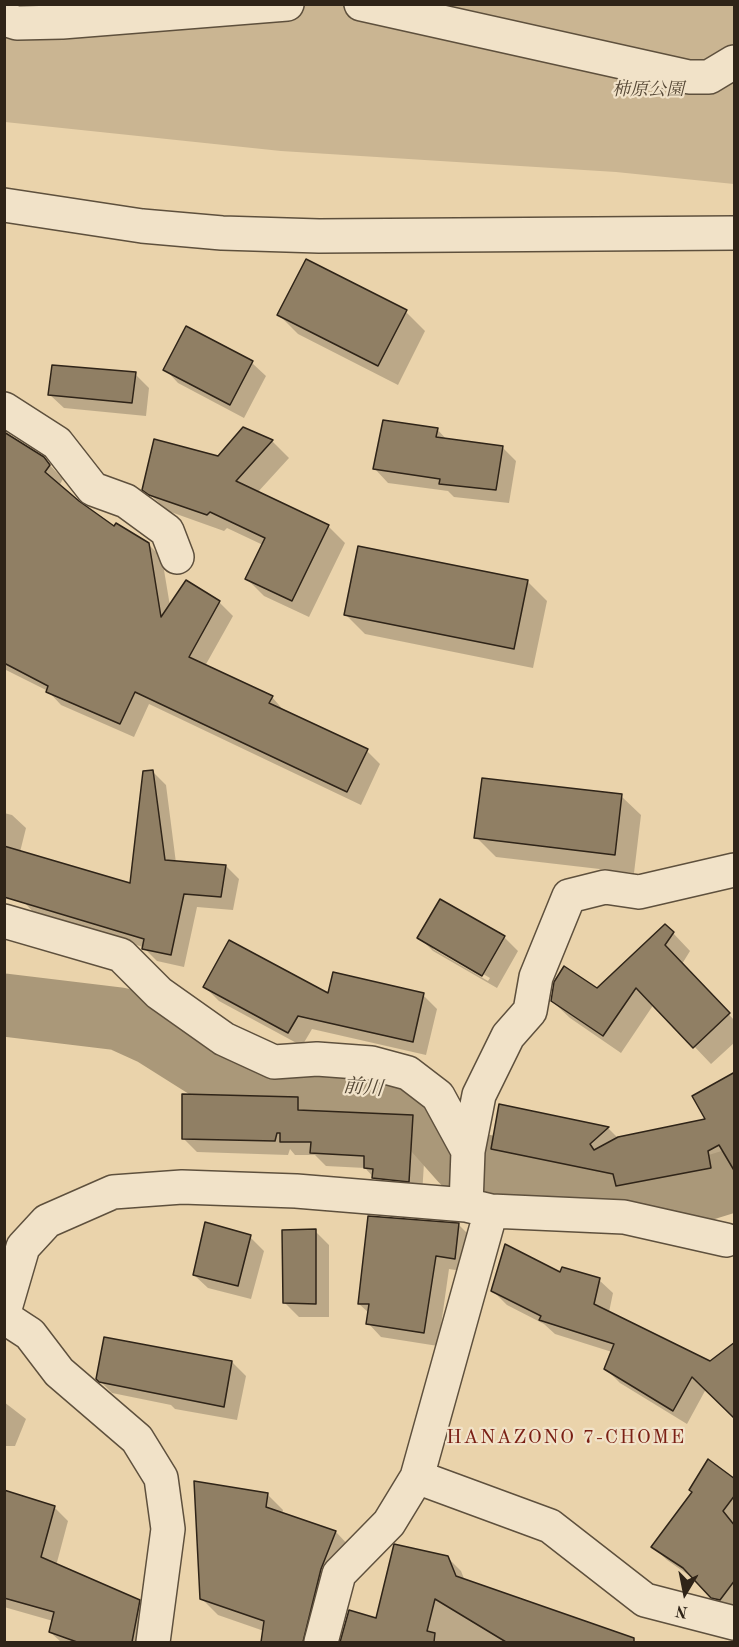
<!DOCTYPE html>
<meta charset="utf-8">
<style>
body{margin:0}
#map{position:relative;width:739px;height:1647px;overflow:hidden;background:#ead3ab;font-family:"Old Standard TT",serif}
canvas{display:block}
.frame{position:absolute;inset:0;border:6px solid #2f2418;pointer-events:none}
.north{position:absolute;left:655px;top:1563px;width:60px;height:60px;-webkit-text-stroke:4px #f1e2c8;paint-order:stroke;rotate:190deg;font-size:16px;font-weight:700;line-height:24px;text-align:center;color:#2f2418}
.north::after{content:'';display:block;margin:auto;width:21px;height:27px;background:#2f2418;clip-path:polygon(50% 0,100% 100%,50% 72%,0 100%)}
</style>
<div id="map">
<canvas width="739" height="1647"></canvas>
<div class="frame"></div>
<div class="north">N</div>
</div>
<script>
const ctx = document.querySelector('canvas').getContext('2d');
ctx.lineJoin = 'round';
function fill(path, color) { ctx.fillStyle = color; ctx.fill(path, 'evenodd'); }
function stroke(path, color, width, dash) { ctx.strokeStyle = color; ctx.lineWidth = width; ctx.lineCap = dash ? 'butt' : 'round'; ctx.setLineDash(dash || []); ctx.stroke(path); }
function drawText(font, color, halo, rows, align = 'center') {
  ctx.font = font + ' "Old Standard TT","Noto Serif JP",serif'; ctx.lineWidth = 4.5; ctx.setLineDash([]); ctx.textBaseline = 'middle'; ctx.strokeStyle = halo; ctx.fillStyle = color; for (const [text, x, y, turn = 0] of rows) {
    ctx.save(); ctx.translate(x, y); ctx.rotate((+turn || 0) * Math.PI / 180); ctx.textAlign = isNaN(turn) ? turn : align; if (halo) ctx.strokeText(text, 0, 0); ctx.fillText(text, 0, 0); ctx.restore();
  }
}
fill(new Path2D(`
 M 5,5 L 734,5 L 734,184 L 616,172 L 281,151 L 5,122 Z`), '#cab592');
fill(new Path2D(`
 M 406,312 L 425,331 L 398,385 L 298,334 L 279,315 Z
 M 187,328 L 252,363 L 266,376 L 244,418 L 178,383 L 165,369 Z
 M 135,374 L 149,388 L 146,416 L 64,408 L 50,395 Z
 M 243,428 L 272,441 L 289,458 L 257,493 L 328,526 L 345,543 L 309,617 L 264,596 L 247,579 L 263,545 L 227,528 L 224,531 L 168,511 L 144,489 L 219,458 Z
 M 437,429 L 447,440 L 503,448 L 516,461 L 509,503 L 454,497 L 448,491 L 388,483 L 375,469 Z
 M 4,436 L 43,458 L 63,479 L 59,486 L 115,529 L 148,544 L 162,558 L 170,606 L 187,582 L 219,602 L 233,616 L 205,666 L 272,697 L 285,712 L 367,751 L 380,764 L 361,805 L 149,704 L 134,737 L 61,705 L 48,691 L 4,669 Z
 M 527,581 L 547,601 L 533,668 L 365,634 L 346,615 Z
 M 153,772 L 166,785 L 176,863 L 226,866 L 239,879 L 233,910 L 197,907 L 184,967 L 157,961 L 143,947 L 36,915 L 23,901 L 4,892 L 4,813 L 12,815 L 26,828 L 20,852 L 131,885 Z
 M 621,796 L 641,815 L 634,873 L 496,857 L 476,837 Z
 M 440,901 L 504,937 L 518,951 L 497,988 L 433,951 L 419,937 ZM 433,945 L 490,978 L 488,981 L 433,949 Z
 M 673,933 L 690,951 L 682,964 L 734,1020 L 734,1043 L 711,1064 L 654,1004 L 621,1053 L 570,1018 L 552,1001 L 597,990 Z
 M 205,987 L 329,996 L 423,995 L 437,1009 L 426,1055 L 312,1029 L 302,1046 L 219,1001 Z
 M 297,1098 L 311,1112 L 412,1117 L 426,1131 L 422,1195 L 387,1192 L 365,1168 L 326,1166 L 315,1155 L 295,1155 L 290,1149 L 288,1155 L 197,1152 L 183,1138 Z
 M 501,1106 L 608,1128 L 618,1138 L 707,1120 L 734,1158 L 721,1165 L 724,1181 L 631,1200 L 617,1185 L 506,1162 L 492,1148 Z
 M 459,1225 L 472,1238 L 469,1272 L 449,1269 L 438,1346 L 381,1337 L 368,1323 L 369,1313 L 359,1304 Z
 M 315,1231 L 329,1245 L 329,1317 L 299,1317 L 285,1303 Z
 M 250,1237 L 264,1251 L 251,1299 L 208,1288 L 194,1275 Z
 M 561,1274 L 599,1280 L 613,1293 L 609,1312 L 711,1363 L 706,1389 L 687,1424 L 620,1383 L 606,1369 L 612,1352 L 555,1334 L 544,1324 L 507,1305 L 493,1291 Z
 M 232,1362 L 246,1376 L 237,1420 L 175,1409 L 171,1405 L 112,1393 L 98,1379 Z
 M 4,1402 L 26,1419 L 15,1446 L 4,1446 Z
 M 734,1481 L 734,1612 L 727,1611 L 697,1581 L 667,1560 L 653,1547 L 693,1492 Z
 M 4,1492 L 54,1507 L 68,1521 L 56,1566 L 139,1602 L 153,1616 L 149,1642 L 61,1642 L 50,1632 L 53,1621 L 4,1607 Z
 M 267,1494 L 283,1510 L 282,1514 L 336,1532 L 351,1548 L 321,1642 L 262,1642 L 264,1631 L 218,1615 L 202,1599 Z
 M 447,1557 L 461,1571 L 465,1581 L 582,1622 L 625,1642 L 342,1642 L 350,1612 L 378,1619 Z`), '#0003');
stroke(new Path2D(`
 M 4,1005 L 120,1019 L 153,1034 L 218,1075 L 400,1091 L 462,1161 L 657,1204 L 734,1180`), '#aa9879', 63);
const building = new Path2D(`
 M 306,259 L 407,310 L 378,366 L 277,315 Z
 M 186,326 L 253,361 L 230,405 L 163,370 Z
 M 52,365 L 136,372 L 132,403 L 48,395 Z
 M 383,420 L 438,428 L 436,437 L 503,446 L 496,490 L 439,484 L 440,479 L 373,469 Z
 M 243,427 L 273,440 L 236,481 L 329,525 L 292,601 L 245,579 L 265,538 L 210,512 L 207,515 L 149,495 L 142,490 L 154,439 L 218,456 Z
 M 4,432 L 44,457 L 50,465 L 45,472 L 79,501 L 114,526 L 116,523 L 149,543 L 161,617 L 186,580 L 220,601 L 189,657 L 273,696 L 269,703 L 368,749 L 347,792 L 135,692 L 120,724 L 46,692 L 48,686 L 4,663 Z
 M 358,546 L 528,580 L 514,649 L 344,615 Z
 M 153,770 L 165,860 L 226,865 L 221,897 L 184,894 L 171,955 L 142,949 L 144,939 L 4,897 L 4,846 L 130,883 L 143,771 Z
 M 482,778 L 622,794 L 615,855 L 474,838 Z
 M 440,899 L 505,936 L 482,976 L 417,938 Z
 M 665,924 L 674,932 L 665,945 L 730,1013 L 693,1048 L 636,988 L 603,1036 L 551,1001 L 554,982 L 564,966 L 597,988 Z
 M 229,940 L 328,993 L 333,972 L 424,993 L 413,1042 L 298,1016 L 288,1033 L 203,987 Z
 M 735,1072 L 735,1172 L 719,1145 L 708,1151 L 711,1168 L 616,1186 L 613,1174 L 491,1149 L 499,1104 L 609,1127 L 590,1144 L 594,1150 L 618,1137 L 705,1119 L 692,1096 Z
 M 182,1094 L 298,1097 L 298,1110 L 413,1115 L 409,1182 L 372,1178 L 373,1169 L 364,1168 L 364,1156 L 310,1153 L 311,1142 L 280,1142 L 280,1133 L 277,1133 L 275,1141 L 182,1139 Z
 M 368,1216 L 459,1223 L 455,1259 L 436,1256 L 424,1333 L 366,1324 L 369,1304 L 358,1304 Z
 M 205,1222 L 251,1235 L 238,1286 L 193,1275 Z
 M 316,1229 L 316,1304 L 283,1303 L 282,1230 Z
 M 505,1244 L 560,1272 L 562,1267 L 600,1278 L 594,1304 L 710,1361 L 735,1342 L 735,1419 L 692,1377 L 673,1411 L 604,1369 L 614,1344 L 539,1320 L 541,1316 L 491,1291 Z
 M 104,1337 L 232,1361 L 224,1407 L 99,1382 L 96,1379 Z
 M 708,1459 L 735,1479 L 735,1495 L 723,1511 L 735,1526 L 735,1580 L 720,1600 L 711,1598 L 683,1568 L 651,1547 L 692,1492 L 689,1490 Z
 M 194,1481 L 268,1493 L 266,1507 L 336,1531 L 321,1569 L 303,1642 L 261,1642 L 264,1621 L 200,1599 Z
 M 4,1490 L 55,1506 L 41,1557 L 140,1600 L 132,1642 L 77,1642 L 49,1632 L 54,1612 L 4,1598 Z
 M 394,1544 L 448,1556 L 456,1576 L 634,1638 L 634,1642 L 506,1642 L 435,1599 L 427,1631 L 435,1633 L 434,1642 L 340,1642 L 349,1610 L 376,1618 Z`);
fill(building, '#907f64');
stroke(building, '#2f2418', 1.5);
const minor = new Path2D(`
 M 361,4 L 689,77 L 709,77 L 734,62
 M 4,19 L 17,23 L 62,22 L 287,4
 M 4,205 L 142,226 L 222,233 L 319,236 L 734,233
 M 4,409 L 57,443 L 93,489 L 126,501 L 167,531 L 177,557
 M 4,921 L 121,955 L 159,993 L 224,1039 L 274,1062 L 317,1059 L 371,1063 L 408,1073 L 438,1096 L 468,1151
 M 466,1205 L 468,1151 L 479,1095 L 508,1036 L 530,1011 L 536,977 L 569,896 L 605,887 L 639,892 L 734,870
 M 491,1211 L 417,1477 L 550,1526 L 645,1600 L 734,1623
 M 4,1312 L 23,1247 L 47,1221 L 113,1192 L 182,1187 L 296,1191 L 466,1205 L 491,1211 L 624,1217 L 726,1240
 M 4,1317 L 30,1334 L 59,1372 L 137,1439 L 161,1478 L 168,1529 L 153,1642
 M 321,1642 L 339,1574 L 389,1523 L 417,1477`);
stroke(minor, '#5e503d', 36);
stroke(minor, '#f1e2c8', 33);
drawText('italic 18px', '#564836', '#f1e2c8', [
 ["柿原公園",648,90]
]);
drawText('italic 20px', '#544735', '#f1e2c8', [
 ["前川",363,1088,5]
]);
ctx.letterSpacing = '1.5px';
drawText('20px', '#7a1f14', '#f1e2c8', [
 ["HANAZONO 7-CHOME",566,1438]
]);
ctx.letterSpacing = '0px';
</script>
